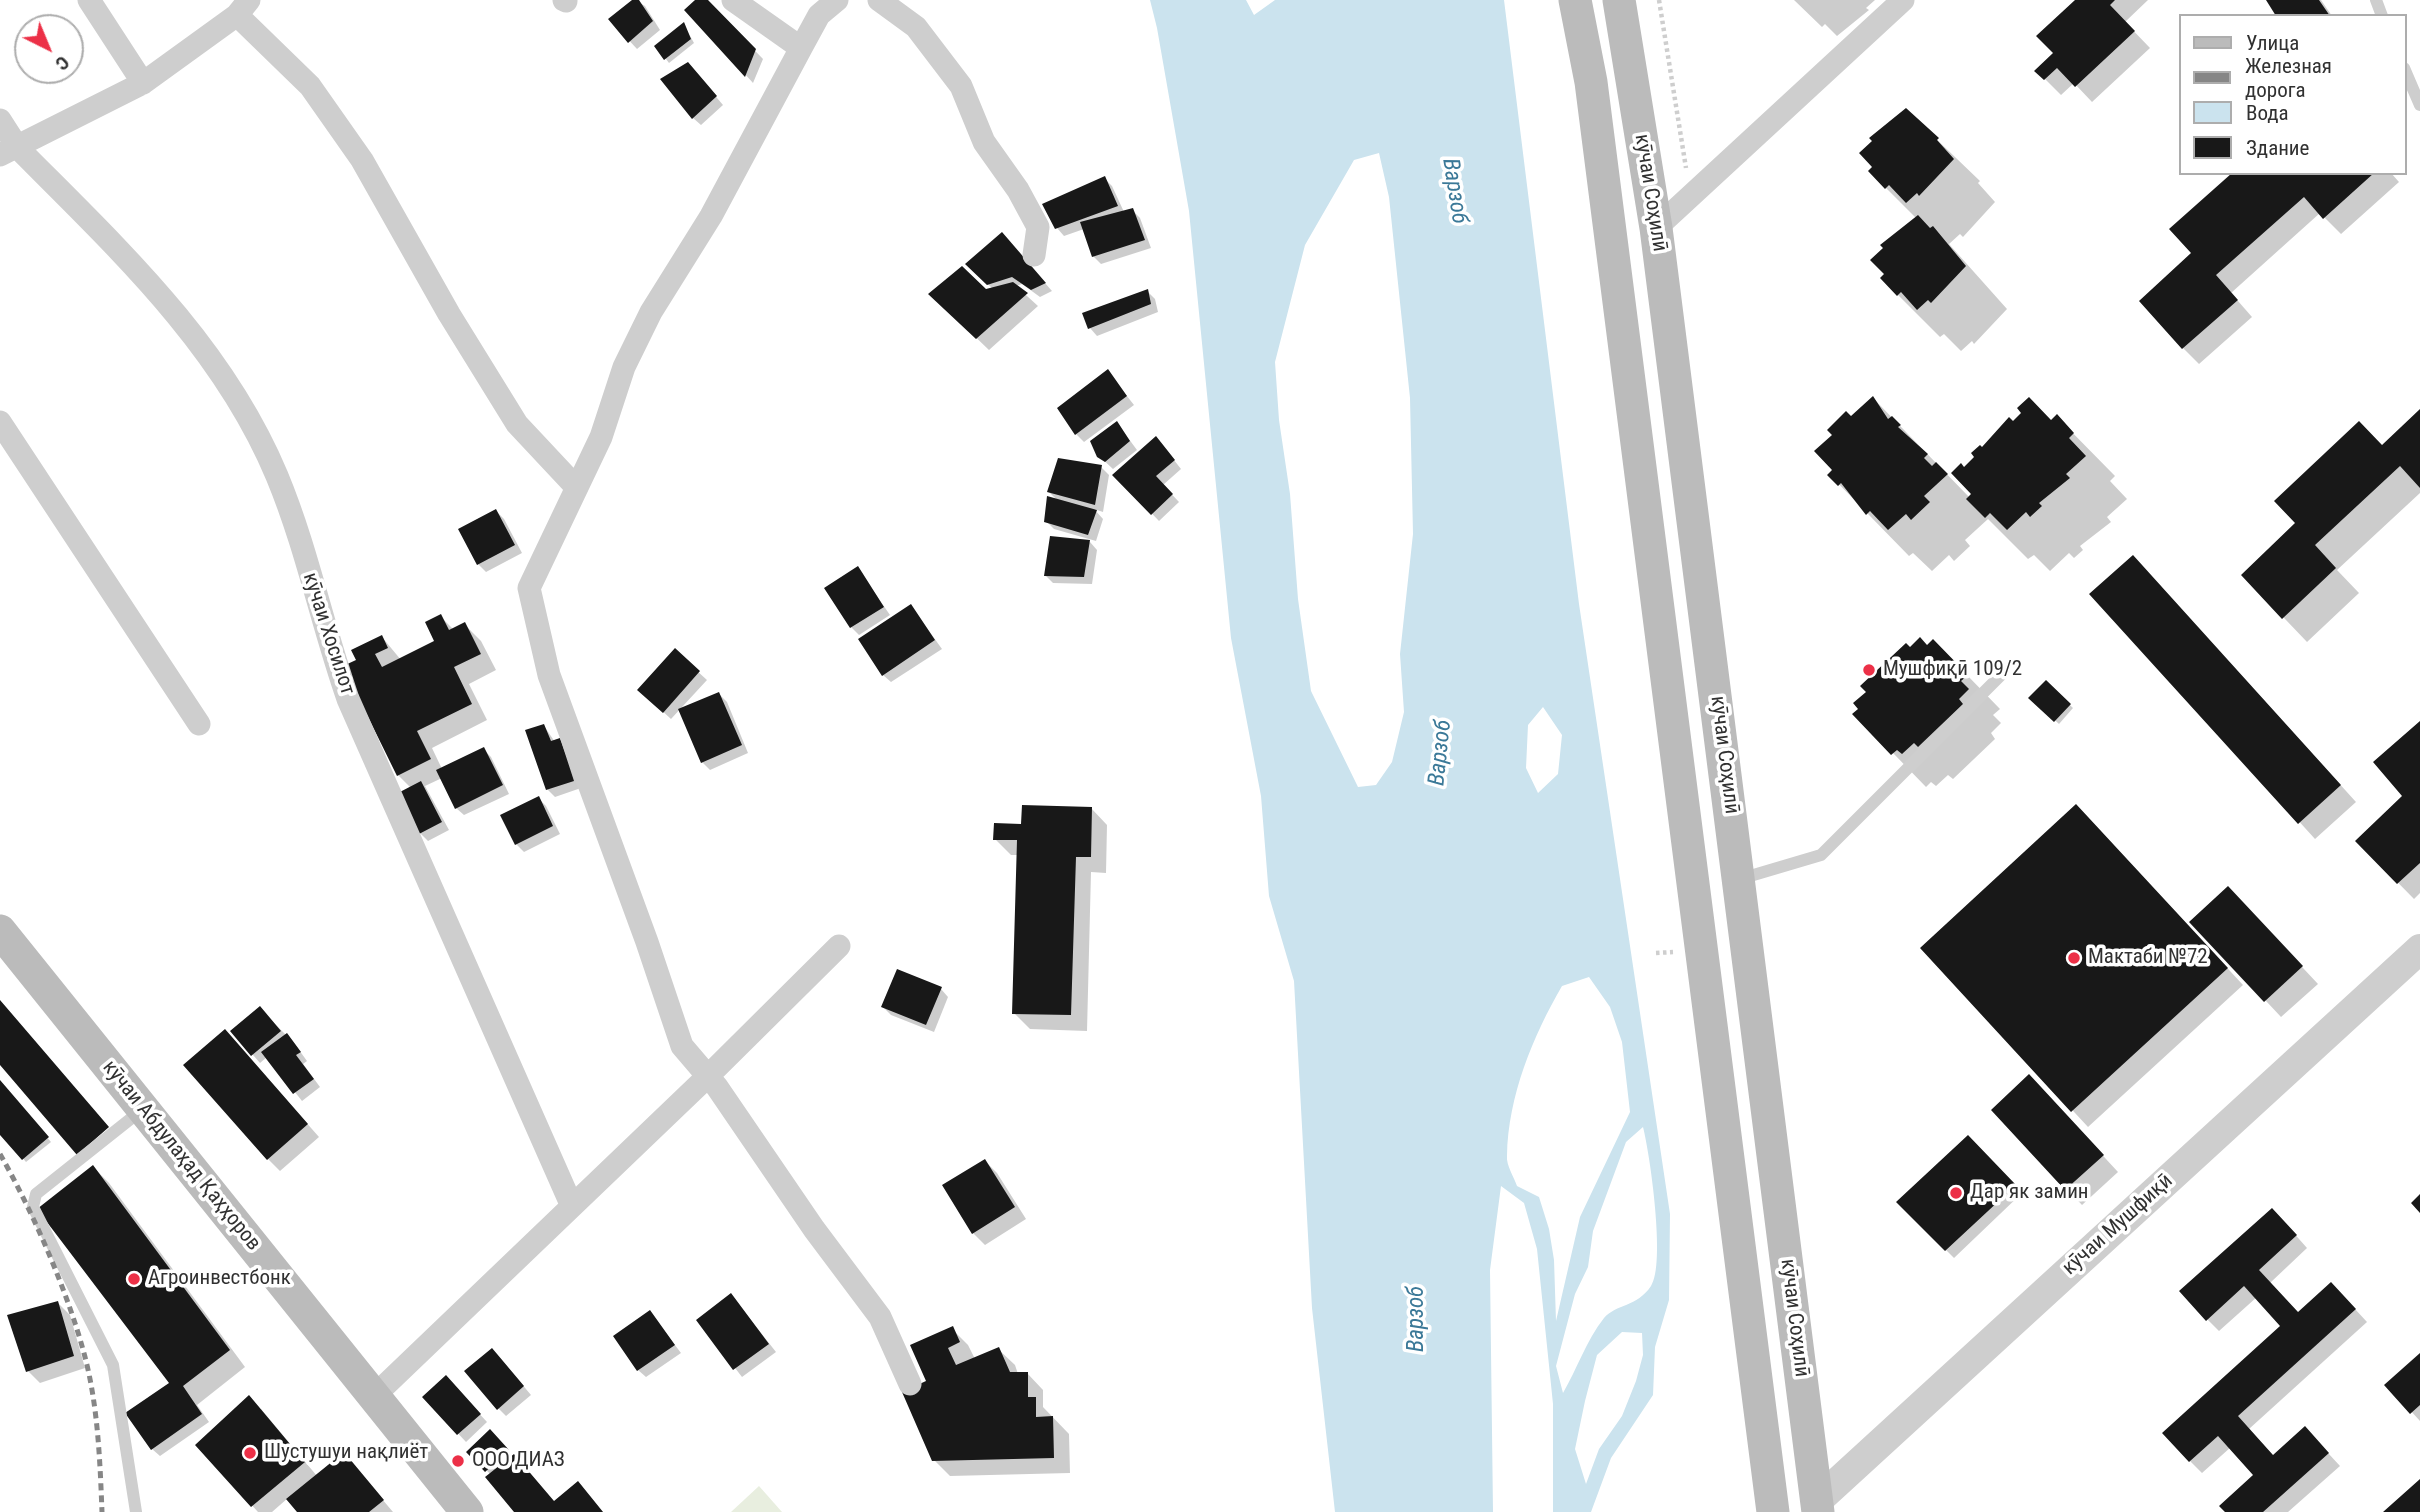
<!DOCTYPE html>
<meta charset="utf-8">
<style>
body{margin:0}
#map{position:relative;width:2420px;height:1512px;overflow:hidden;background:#fff;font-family:"Roboto Condensed",sans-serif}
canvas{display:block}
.legend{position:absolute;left:2179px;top:14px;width:228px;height:161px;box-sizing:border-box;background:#fff;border:2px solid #adadad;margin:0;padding:9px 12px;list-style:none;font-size:21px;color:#313131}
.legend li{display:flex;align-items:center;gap:14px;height:35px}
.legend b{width:35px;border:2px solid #adadad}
.north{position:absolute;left:14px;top:14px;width:70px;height:70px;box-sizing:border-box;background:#fff;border:2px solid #adadad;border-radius:50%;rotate:137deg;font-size:19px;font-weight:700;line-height:28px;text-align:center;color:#313131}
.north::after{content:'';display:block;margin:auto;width:24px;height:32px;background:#ec3047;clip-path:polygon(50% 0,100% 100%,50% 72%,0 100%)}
</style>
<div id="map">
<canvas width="2420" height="1512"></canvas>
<ul class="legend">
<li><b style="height:9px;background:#bbb"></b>Улица</li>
<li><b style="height:9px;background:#868686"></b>Железная дорога</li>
<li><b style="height:19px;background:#cbe3ee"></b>Вода</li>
<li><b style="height:19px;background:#181818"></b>Здание</li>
</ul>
<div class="north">С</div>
</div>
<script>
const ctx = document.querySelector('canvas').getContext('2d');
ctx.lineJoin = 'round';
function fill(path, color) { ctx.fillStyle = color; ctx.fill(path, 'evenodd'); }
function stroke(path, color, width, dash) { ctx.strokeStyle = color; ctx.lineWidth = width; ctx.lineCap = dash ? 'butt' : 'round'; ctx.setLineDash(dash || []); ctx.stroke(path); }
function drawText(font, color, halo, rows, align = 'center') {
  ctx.font = font + ' "Roboto Condensed",sans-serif'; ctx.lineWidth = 7; ctx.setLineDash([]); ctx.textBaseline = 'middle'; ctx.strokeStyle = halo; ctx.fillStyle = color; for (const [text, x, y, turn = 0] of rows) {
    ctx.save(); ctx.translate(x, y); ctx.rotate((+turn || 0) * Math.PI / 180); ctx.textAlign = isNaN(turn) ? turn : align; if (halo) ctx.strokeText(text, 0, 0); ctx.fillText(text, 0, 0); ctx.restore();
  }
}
fill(new Path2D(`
 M 759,1486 L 782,1512 L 731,1512 Z`), '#e8eedf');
fill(new Path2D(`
 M 1150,0 L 1246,0 L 1254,15 L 1275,0 L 1504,0 L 1579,604 L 1670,1214 L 1669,1300 L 1655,1347 L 1653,1395 L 1611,1458 L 1591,1512 L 1553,1512 L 1553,1404 L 1537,1249 L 1524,1203 L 1501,1186 L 1490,1270 L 1493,1512 L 1335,1512 L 1312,1308 L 1294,981 L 1269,896 L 1261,796 L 1231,638 L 1189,211 L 1157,28 ZM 1379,153 L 1389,197 L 1410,398 L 1413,534 L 1400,654 L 1404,712 L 1392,762 L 1376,785 L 1358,787 L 1311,691 L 1298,599 L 1290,494 L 1279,420 L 1275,362 L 1305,245 L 1354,160 ZM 1543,707 L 1562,735 L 1558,774 L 1538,793 L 1526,768 L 1528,725 ZM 1589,977 L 1610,1007 L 1622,1042 L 1630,1112 L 1580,1217 L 1556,1321 L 1554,1260 L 1549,1229 L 1539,1197 L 1517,1186 C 1514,1177 1506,1165 1507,1156 C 1508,1096 1533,1036 1562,986 ZM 1643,1127 C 1650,1154 1666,1265 1651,1286 C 1637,1307 1616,1304 1604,1318 C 1586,1341 1577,1369 1563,1393 L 1556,1366 L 1575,1294 L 1588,1267 L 1593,1231 L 1626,1142 ZM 1622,1332 L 1642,1333 L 1643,1355 L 1636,1381 L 1622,1416 L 1599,1449 L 1586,1484 L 1575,1449 L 1585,1401 L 1597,1355 Z`), '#cbe3ee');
fill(new Path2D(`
 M 635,0 L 645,6 L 660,30 L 637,49 L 610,20 Z
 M 697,0 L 706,0 L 763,59 L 753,83 L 687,10 Z
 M 1794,0 L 1875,0 L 1866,8 L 1869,10 L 1837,36 L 1825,24 L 1822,27 Z
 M 2077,0 L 2148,0 L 2125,22 L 2150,48 L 2092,102 L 2074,83 L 2061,95 L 2037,71 L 2056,53 Z
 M 2268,0 L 2321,0 L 2332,16 L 2279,16 Z
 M 684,25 L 694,43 L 669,63 L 657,47 Z
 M 695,72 L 723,105 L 701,125 L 693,118 Z
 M 1906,110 L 1980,181 L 1978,183 L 1995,202 L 1963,237 L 1960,234 L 1949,244 L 2007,309 L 1974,344 L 1972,341 L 1961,351 L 1944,334 L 1940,337 L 1898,295 L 1916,218 L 1886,188 L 1875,168 L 1874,141 L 1871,138 Z
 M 2234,173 L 2391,173 L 2399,182 L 2341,234 L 2320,213 L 2231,293 L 2252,317 L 2199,364 L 2183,348 Z
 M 1105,179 L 1112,186 L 1124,212 L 1132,210 L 1140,218 L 1151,248 L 1101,264 L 1093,256 L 1084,229 L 1064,236 L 1057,228 Z
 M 1009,242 L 1052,291 L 1040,297 L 1022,284 L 1016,286 L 1038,306 L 989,350 L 943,306 L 993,289 L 967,264 Z
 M 1147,291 L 1155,299 L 1158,312 L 1097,336 L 1090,328 Z
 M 1108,372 L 1134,405 L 1084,442 L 1076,434 Z
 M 1873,398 L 1970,498 L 1974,494 L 1964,469 L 1982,449 L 2013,423 L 2052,422 L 2057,417 L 2115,476 L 2110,481 L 2127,499 L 2107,517 L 2111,522 L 2080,546 L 2083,550 L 2074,558 L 2069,553 L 2050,571 L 2034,555 L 2028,559 L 1988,519 L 1965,540 L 1970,546 L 1954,561 L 1949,555 L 1932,571 L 1913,553 L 1909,556 L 1830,475 L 1835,470 L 1851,418 Z
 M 2420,412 L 2420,493 L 2337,570 L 2359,593 L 2307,642 L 2243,575 Z
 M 1117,423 L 1137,450 L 1113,469 L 1099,456 Z
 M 1163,446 L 1181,469 L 1163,485 L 1179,502 L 1159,521 L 1115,475 Z
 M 1101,467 L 1109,475 L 1103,512 L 1094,509 L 1103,519 L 1096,541 L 1054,529 L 1046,521 L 1058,501 L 1049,492 Z
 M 496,511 L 504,519 L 522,553 L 486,572 L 478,564 Z
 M 1090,542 L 1097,550 L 1092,584 L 1053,583 L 1045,575 Z
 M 858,569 L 890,615 L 859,635 L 851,627 Z
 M 2149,574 L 2356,802 L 2315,839 L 2092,594 Z
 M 911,606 L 942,649 L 891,682 L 883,675 Z
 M 440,616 L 454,630 L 465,625 L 481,641 L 496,670 L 469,684 L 487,720 L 432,748 L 442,769 L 483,749 L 491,757 L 509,794 L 464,815 L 456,808 L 442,778 L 425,786 L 449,830 L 428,841 L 420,833 L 411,788 L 398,775 L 358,661 L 382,637 L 401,660 L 437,642 Z
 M 1927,647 L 1966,674 L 2000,709 L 1993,715 L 2001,723 L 1991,733 L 1995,739 L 1953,779 L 1948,775 L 1936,786 L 1931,782 L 1926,787 L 1893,753 Z
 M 675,651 L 707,680 L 671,719 L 647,697 Z
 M 2046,682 L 2073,708 L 2059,724 L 2031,698 Z
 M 719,694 L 727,702 L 748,753 L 710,770 L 702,762 Z
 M 2420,723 L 2420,893 L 2414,899 L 2358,842 L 2404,796 Z
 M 544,726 L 555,742 L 560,740 L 568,748 L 581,788 L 555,797 L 547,789 Z
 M 538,798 L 546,806 L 560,834 L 524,852 L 516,844 Z
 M 1091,808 L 1107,825 L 1106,873 L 1091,872 L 1087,1031 L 1030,1029 L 1014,1013 L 1018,855 L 1011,855 L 995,839 L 1023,826 Z
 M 2092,822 L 2243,985 L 2088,1127 L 1922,948 Z
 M 2244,905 L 2318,984 L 2281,1017 L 2192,922 Z
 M 941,989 L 948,997 L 934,1032 L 891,1015 L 883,1007 Z
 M 267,1016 L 294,1043 L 307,1061 L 303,1064 L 320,1087 L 302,1101 L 267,1057 L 260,1063 L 232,1031 Z
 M 236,1043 L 319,1137 L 280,1171 L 268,1159 Z
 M 0,1082 L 51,1142 L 26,1162 L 0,1132 Z
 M 2045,1093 L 2118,1172 L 2082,1205 L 1993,1110 Z
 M 1968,1137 L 2022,1193 L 1954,1258 L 1898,1202 Z
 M 985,1161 L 997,1173 L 1026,1219 L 985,1245 L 973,1233 Z
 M 93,1167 L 109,1183 L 245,1367 L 197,1405 L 209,1422 L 160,1456 L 152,1449 L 171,1383 Z
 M 2284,1222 L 2307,1248 L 2270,1283 L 2298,1314 L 2343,1296 L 2367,1322 L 2249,1429 L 2274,1457 L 2317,1441 L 2340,1466 L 2288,1512 L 2227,1512 L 2256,1475 L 2231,1447 L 2202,1473 L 2190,1461 L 2283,1326 L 2257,1297 L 2219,1331 L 2207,1319 Z
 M 731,1295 L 776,1352 L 742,1377 L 698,1320 Z
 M 58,1303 L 70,1315 L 85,1368 L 40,1383 L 28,1371 Z
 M 650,1312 L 681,1353 L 646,1377 L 638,1370 Z
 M 952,1329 L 968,1345 L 975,1359 L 998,1349 L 1015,1365 L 1018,1374 L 1027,1373 L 1043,1390 L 1043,1407 L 1069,1434 L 1070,1473 L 950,1476 L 934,1460 L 928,1382 Z
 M 2420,1355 L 2420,1421 L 2387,1385 Z
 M 500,1358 L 531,1395 L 506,1416 L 498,1408 Z
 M 453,1385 L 487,1422 L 466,1442 L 424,1397 Z
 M 261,1409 L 317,1476 L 344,1454 L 393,1512 L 299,1512 L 288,1498 L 272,1512 L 258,1512 L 197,1445 Z
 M 490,1432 L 555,1503 L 590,1496 L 603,1512 L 516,1512 L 491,1475 L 469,1452 Z`), '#0003');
fill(new Path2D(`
 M 632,0 L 639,0 L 653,21 L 628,43 L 608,19 Z
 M 695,0 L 708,0 L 756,49 L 745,77 L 684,10 Z
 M 2075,0 L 2115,0 L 2110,5 L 2135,31 L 2075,87 L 2057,68 L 2044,80 L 2034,71 L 2053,53 L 2036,36 Z
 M 2266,0 L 2319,0 L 2330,16 L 2276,16 Z
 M 684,22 L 691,39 L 664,60 L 654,46 Z
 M 688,62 L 717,96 L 692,119 L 660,79 Z
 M 1906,108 L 1939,138 L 1937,140 L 1954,159 L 1919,196 L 1917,193 L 1906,203 L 1889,185 L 1885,189 L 1868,171 L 1872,167 L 1859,153 L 1872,141 L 1869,138 Z
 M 2232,173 L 2374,173 L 2323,219 L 2304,197 L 2216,275 L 2238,300 L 2182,349 L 2139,301 L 2191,253 L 2169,229 Z
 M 1105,176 L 1118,206 L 1055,229 L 1042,204 Z
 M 1133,208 L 1145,240 L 1092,257 L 1080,222 Z
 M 1918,215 L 1930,228 L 1933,226 L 1966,266 L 1931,303 L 1928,300 L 1917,310 L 1901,292 L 1897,296 L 1880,278 L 1884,274 L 1870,260 L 1883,248 L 1880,245 Z
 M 1002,232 L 1046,283 L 1031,290 L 1012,277 L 987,285 L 965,264 Z
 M 962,266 L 986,289 L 1013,282 L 1028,293 L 976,339 L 928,294 Z
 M 1148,289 L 1151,304 L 1088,329 L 1082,313 Z
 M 1108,369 L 1127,396 L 1075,435 L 1057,408 Z
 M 1873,396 L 1888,419 L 1892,416 L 1901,425 L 1898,427 L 1928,454 L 1924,458 L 1932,466 L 1936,462 L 1948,474 L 1924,496 L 1930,502 L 1911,520 L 1906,514 L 1888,530 L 1870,511 L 1866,515 L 1841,483 L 1838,486 L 1827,475 L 1832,470 L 1814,451 L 1832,435 L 1827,430 L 1846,411 L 1851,416 Z
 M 2029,397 L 2051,420 L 2057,414 L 2074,433 L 2069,438 L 2086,456 L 2066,474 L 2070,478 L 2039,503 L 2042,506 L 2030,517 L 2026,512 L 2007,530 L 1990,513 L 1985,518 L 1966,499 L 1971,494 L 1951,473 L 1961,463 L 1964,467 L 1974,457 L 1971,453 L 1980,445 L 1982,447 L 2009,417 L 2013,421 L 2021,413 L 2017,408 Z
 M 2420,409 L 2420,488 L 2400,466 L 2315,545 L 2336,568 L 2282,619 L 2241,575 L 2295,523 L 2274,501 L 2359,421 L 2382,445 Z
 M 1117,421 L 1130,441 L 1105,462 L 1097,457 L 1090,441 Z
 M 1156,436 L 1175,460 L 1156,476 L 1173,494 L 1151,515 L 1112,475 Z
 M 1058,458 L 1102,465 L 1095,505 L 1047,492 Z
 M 1047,496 L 1097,510 L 1088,535 L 1044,522 Z
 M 496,509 L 515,545 L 477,565 L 458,529 Z
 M 1050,536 L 1090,540 L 1084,577 L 1044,576 Z
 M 2133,555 L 2341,785 L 2298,824 L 2089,594 Z
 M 858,566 L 884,607 L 850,628 L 824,588 Z
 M 911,604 L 935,640 L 882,676 L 858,639 Z
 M 441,614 L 449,630 L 465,622 L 481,654 L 454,667 L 472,704 L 417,731 L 431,759 L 397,776 L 343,666 L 356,660 L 351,650 L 382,635 L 388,648 L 375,654 L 382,667 L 434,641 L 425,622 Z
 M 1920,637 L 1927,645 L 1933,639 L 1968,675 L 1961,681 L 1969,689 L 1959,699 L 1963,704 L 1918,747 L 1914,743 L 1902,754 L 1897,750 L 1891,755 L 1852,714 L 1858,709 L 1853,703 L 1866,692 L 1860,686 L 1906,643 L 1910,647 Z
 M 675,648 L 700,671 L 663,713 L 637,690 Z
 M 2046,680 L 2071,704 L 2054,722 L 2028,698 Z
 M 719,692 L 742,745 L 701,763 L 678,709 Z
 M 2420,721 L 2420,863 L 2397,884 L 2355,841 L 2402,796 L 2373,762 Z
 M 544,724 L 551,741 L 560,738 L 574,781 L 546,790 L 525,730 Z
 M 484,747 L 503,785 L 455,809 L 436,770 Z
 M 421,781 L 442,822 L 419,834 L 398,793 Z
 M 539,796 L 553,826 L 515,845 L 500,815 Z
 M 2076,804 L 2228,968 L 2071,1112 L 1920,948 Z
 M 1022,805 L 1092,807 L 1091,857 L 1076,857 L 1071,1015 L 1012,1014 L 1017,840 L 993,840 L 994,823 L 1021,824 Z
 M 2228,886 L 2303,966 L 2264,1002 L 2189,922 Z
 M 897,969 L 942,987 L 926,1025 L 881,1007 Z
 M 0,1000 L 109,1127 L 77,1155 L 0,1065 Z
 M 260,1006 L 281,1031 L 251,1056 L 230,1031 Z
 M 225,1029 L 308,1124 L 267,1160 L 183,1065 Z
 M 287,1033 L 301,1052 L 296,1055 L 314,1079 L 293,1094 L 261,1052 Z
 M 2029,1074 L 2104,1155 L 2065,1190 L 1991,1110 Z
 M 0,1080 L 49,1137 L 22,1160 L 0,1135 Z
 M 1968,1135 L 2016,1185 L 1945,1251 L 1896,1202 Z
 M 985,1159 L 1015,1207 L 972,1234 L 942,1185 Z
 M 93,1165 L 230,1350 L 183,1386 L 202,1414 L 151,1450 L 125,1413 L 169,1383 L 37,1209 Z
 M 2420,1194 L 2420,1213 L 2411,1203 Z
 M 2272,1208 L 2297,1235 L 2259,1270 L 2298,1312 L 2331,1282 L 2356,1309 L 2238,1416 L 2273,1455 L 2305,1426 L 2329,1453 L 2263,1512 L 2225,1512 L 2219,1506 L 2253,1475 L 2218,1436 L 2189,1462 L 2162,1433 L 2280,1326 L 2244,1286 L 2206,1321 L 2179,1291 Z
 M 731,1293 L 769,1344 L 733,1370 L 696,1320 Z
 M 58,1301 L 74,1356 L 26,1372 L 7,1315 Z
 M 650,1310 L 675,1345 L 637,1371 L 613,1336 Z
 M 953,1326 L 960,1342 L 948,1348 L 956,1365 L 999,1347 L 1010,1372 L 1028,1372 L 1028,1397 L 1036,1397 L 1036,1417 L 1053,1416 L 1054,1458 L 932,1461 L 902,1392 L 926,1381 L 910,1345 Z
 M 492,1348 L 524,1386 L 497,1410 L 464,1371 Z
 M 2420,1353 L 2420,1405 L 2410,1414 L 2384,1385 Z
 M 446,1375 L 481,1414 L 457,1435 L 422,1397 Z
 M 249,1395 L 305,1462 L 251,1507 L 195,1445 Z
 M 490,1429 L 509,1450 L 485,1472 L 466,1452 Z
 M 344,1452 L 384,1500 L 369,1512 L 297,1512 L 286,1499 Z
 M 514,1454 L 554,1501 L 578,1481 L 603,1512 L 514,1512 L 485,1477 Z
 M 2420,1479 L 2420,1512 L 2383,1512 Z`), '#181818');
stroke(new Path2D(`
 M 1659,0 L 1686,168
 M 1656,953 L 1673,952`), '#cecece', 4.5, [3.5, 3.5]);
stroke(new Path2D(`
 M 2376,0 L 2382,16
 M 2404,68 L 2420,105
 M 1740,879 L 1821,855 L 2005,671
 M 136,1512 L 113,1365 L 33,1207 L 36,1194 L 143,1109`), '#cecece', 12);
stroke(new Path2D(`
 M 89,0 L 143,83
 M 564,0 L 566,1
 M 733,0 L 801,48 L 819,15 L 837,0
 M 879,0 L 916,27 L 961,86 L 984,142 L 1018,190 L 1038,227 L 1034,255
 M 237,15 L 310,86 L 362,160 L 449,314 L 517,424 L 576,487
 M 801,48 L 711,216 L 651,312 L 624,367 L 601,437 L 529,588 L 549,675 L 647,942 L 682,1046 L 717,1087 L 814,1229 L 880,1317 L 910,1384
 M 0,120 L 18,148 C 116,247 222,344 277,476 C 307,548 322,625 348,699 L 571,1204
 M 0,155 L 143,83 L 237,15 L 249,0
 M 1656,228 L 1903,0
 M 0,422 L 199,724
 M 374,1396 L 708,1076 L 839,946`), '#cecece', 23);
stroke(new Path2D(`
 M 1817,1501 L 2420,949`), '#cecece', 30);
stroke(new Path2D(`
 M 1575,0 L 1591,82 L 1773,1512
 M 1619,0 L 1656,228 L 1818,1512
 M 0,931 L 467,1512`), '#bbb', 33);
stroke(new Path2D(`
 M 0,1154 C 33,1212 68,1292 85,1357 C 98,1407 100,1461 102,1512`), '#868686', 5, [7, 5]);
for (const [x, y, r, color] of [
 [1869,670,7,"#ec3047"],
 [2074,958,7,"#ec3047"],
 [1956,1193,7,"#ec3047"],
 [134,1279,7,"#ec3047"],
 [250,1453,7,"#ec3047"],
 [458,1461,7,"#ec3047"]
]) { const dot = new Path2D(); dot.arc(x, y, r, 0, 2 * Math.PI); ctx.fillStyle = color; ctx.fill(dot); stroke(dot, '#fff', 2.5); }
drawText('21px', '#313131', '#fff', [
 ["кӯчаи Соҳилӣ",1650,193,81],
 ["кӯчаи Хосилот",328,634,72],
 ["кӯчаи Соҳилӣ",1724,755,83],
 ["кӯчаи Абдулаҳад Қаҳҳоров",181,1156,51],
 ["кӯчаи Мушфиқӣ",2118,1225,-42],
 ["кӯчаи Соҳилӣ",1794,1318,83]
]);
drawText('21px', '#313131', '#fff', [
 ["Мушфиқӣ 109/2",1883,670],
 ["Мактаби №72",2088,958],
 ["Дар як замин",1970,1193],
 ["Агроинвестбонк",148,1279],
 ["Шустушуи нақлиёт",264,1453],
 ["ООО ДИАЗ",472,1461]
], 'left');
drawText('italic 23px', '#3b7998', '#fff', [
 ["Варзоб",1454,191,81],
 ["Варзоб",1441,753,-84],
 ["Варзоб",1417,1319,-90]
]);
</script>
